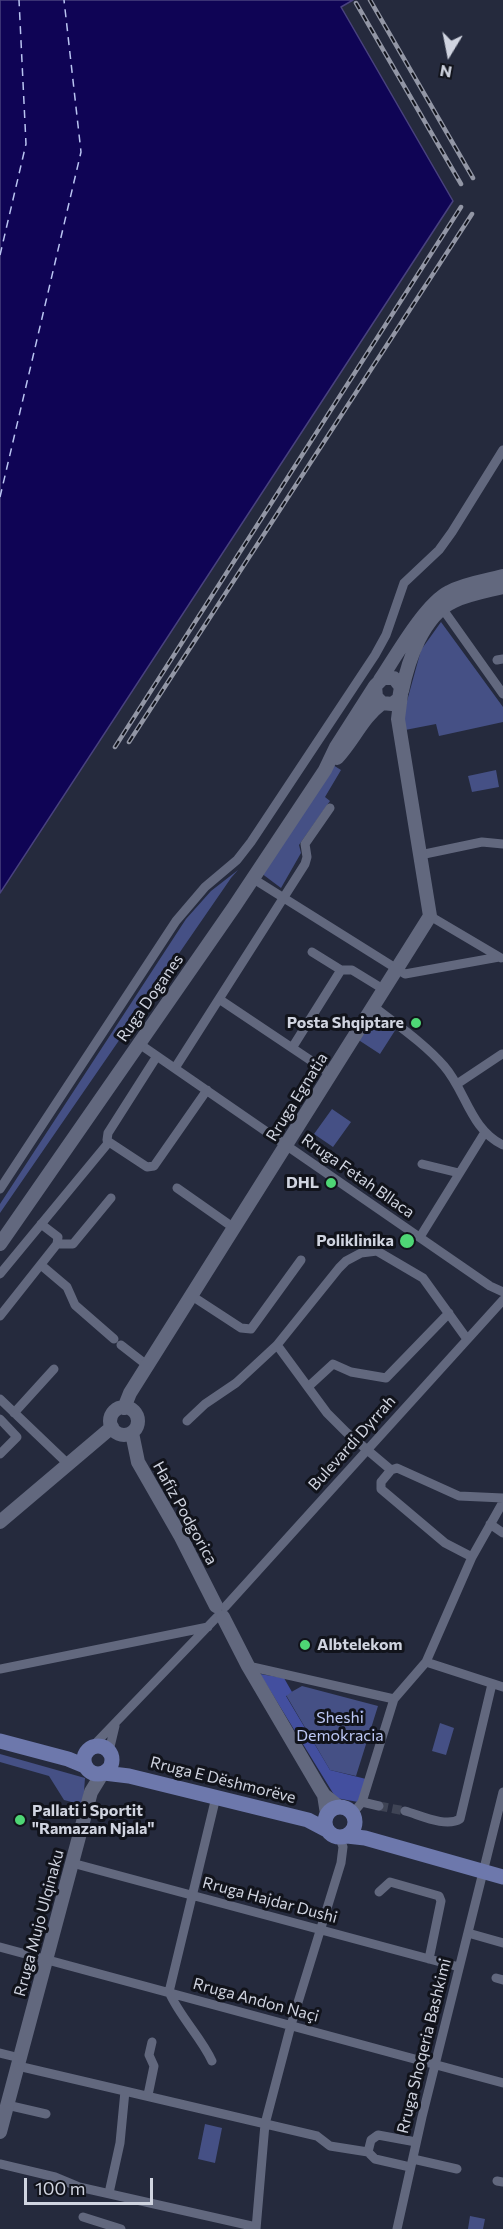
<!DOCTYPE html>
<meta charset="utf-8">
<style>
body{margin:0}
#map{position:relative;width:503px;height:2229px;overflow:hidden;background:#252a3d;font-family:Commissioner,sans-serif}
canvas{display:block}
.north{position:absolute;left:419px;top:24px;width:60px;height:60px;-webkit-text-stroke:4px #11131b;paint-order:stroke;rotate:190deg;font-size:16px;font-weight:700;line-height:24px;text-align:center;color:#d0d4e0}
.north::after{content:'';display:block;margin:auto;width:21px;height:27px;background:#d0d4e0;clip-path:polygon(50% 0,100% 100%,50% 72%,0 100%)}
.scale{position:absolute;left:24px;top:2178px;width:129px;height:27px;box-sizing:border-box;border:3px solid #d0d4e0;border-top:0;padding-left:8px;font-size:18px;line-height:21px;white-space:nowrap;color:#d0d4e0;-webkit-text-stroke:4px #11131b;paint-order:stroke}
</style>
<div id="map">
<canvas width="503" height="2229"></canvas>
<div class="north">N</div>
<div class="scale">100 m</div>
</div>
<script>
const ctx = document.querySelector('canvas').getContext('2d');
ctx.lineJoin = 'round';
function fill(path, color) { ctx.fillStyle = color; ctx.fill(path, 'evenodd'); }
function stroke(path, color, width, dash) { ctx.strokeStyle = color; ctx.lineWidth = width; ctx.lineCap = dash ? 'butt' : 'round'; ctx.setLineDash(dash || []); ctx.stroke(path); }
function drawText(font, color, halo, rows, align = 'center') {
  ctx.font = font + ' Commissioner,sans-serif'; ctx.lineWidth = 6; ctx.setLineDash([]); ctx.textBaseline = 'middle'; ctx.strokeStyle = halo; ctx.fillStyle = color; for (const [text, x, y, turn = 0] of rows) {
    ctx.save(); ctx.translate(x, y); ctx.rotate((+turn || 0) * Math.PI / 180); ctx.textAlign = isNaN(turn) ? turn : align; if (halo) ctx.strokeText(text, 0, 0); ctx.fillText(text, 0, 0); ctx.restore();
  }
}
fill(new Path2D(`
 M 441,622 L 503,707 L 503,722 L 439,736 L 436,724 L 405,730 L 404,712 L 421,650 Z
 M 333,765 L 341,770 L 325,797 L 330,801 L 299,845 L 301,853 L 281,888 L 261,873 Z
 M 496,770 L 499,787 L 472,792 L 468,776 Z
 M 238,870 L 231,878 L 0,1213 L 0,1204 L 186,919 L 211,891 Z
 M 374,1012 L 396,1029 L 380,1054 L 357,1039 Z
 M 332,1109 L 351,1122 L 333,1147 L 314,1134 Z
 M 302,1686 L 378,1706 L 356,1776 L 330,1770 L 286,1695 Z
 M 440,1723 L 454,1728 L 446,1755 L 432,1751 Z
 M 0,1754 L 85,1778 L 83,1805 L 64,1800 L 49,1776 L 0,1762 Z
 M 205,2124 L 222,2128 L 215,2163 L 198,2159 Z
 M 470,2216 L 485,2219 L 483,2229 L 468,2229 Z`), '#455085');
fill(new Path2D(`
 M 260,1674 L 284,1678 L 292,1692 L 286,1696 L 330,1770 L 366,1779 L 358,1802 L 336,1798 Z`), '#434f9f');
const water = new Path2D(`
 M 0,0 L 353,0 L 341,7 L 453,201 L 0,893 Z`);
fill(water, '#0f0455');
stroke(water, '#49427f', 1.5);
stroke(new Path2D(`
 M 0,255 L 26,144 L 19,0
 M 0,497 L 81,152 L 64,0`), '#b9c4f1', 1.5, [8, 6]);
stroke(new Path2D(`
 M 379,1806 L 405,1811`), '#3f4455', 9, [9, 4.5]);
stroke(new Path2D(`
 M 442,608 L 503,694
 M 497,660 L 503,659
 M 420,855 L 482,842 L 503,844
 M 252,878 L 405,974 L 499,957
 M 430,916 L 501,958
 M 312,952 L 341,970 L 352,970 L 383,989
 M 219,999 L 331,1074
 M 373,1006 C 397,1025 424,1043 444,1066 C 466,1091 470,1129 503,1145
 M 138,1043 L 490,1286 L 503,1292
 M 292,1048 L 341,970
 M 157,1056 L 108,1133 L 107,1140 L 109,1142 L 147,1167 L 154,1166 L 207,1090
 M 175,1068 L 305,864 L 307,857 L 305,844 L 330,808
 M 457,1084 L 502,1054
 M 422,1164 L 459,1173
 M 177,1188 L 234,1228
 M 0,1189 L 176,921 L 205,887 L 237,860 L 251,842 L 375,655 L 386,635 L 404,583 L 439,550 L 452,532 L 503,450
 M 420,1237 L 485,1132
 M 57,1244 L 73,1244 L 111,1198
 M 41,1265 L 67,1287 L 75,1305 L 114,1339
 M 0,1274 L 109,1142
 M 192,1296 L 241,1328 L 251,1329 L 301,1260
 M 0,1316 L 57,1244 L 58,1237 L 41,1224
 M 121,1345 L 148,1366
 M 277,1345 L 327,1413 L 346,1432 L 391,1470 L 397,1468 L 459,1496 L 503,1498
 M 308,1387 L 333,1364 L 351,1372 L 386,1378 L 449,1313
 M 0,1399 L 68,1464
 M 14,1413 L 54,1369
 M 0,1419 L 17,1437 L 0,1454
 M 187,1421 L 205,1404 L 236,1383 L 277,1345 L 339,1268 L 346,1261 L 361,1253 L 377,1251 L 423,1278 L 467,1339
 M 391,1470 L 381,1482 L 381,1489 L 445,1543 L 472,1557
 M 490,1524 L 503,1533
 M 225,1607 L 503,1300
 M 426,1662 L 503,1687
 M 248,1666 L 394,1699
 M 0,1669 L 208,1627
 M 92,1747 L 217,1617
 M 109,1751 L 115,1726
 M 362,1802 L 379,1806
 M 405,1811 C 420,1815 446,1828 460,1819 L 492,1684
 M 353,1813 L 362,1802 L 394,1699 L 426,1662 L 472,1557 L 503,1502
 M 72,1863 L 459,1967
 M 379,1892 L 390,1882 L 439,1896 L 441,1901 L 429,1959
 M 468,1933 L 503,1943
 M 0,1947 L 503,2083
 M 496,1978 L 503,1980
 M 0,2053 L 20,2058
 M 212,2061 C 201,2037 180,2017 169,1992 L 216,1797
 M 18,2066 L 317,2136 L 330,2146 L 368,2152 L 375,2159 L 410,2167
 M 148,2095 L 154,2066 L 149,2055 L 152,2042
 M 7,2105 L 46,2114
 M 368,2152 L 371,2140 L 378,2135 L 416,2142
 M 413,2159 L 457,2169
 M 0,2164 L 55,2177 L 79,2187 L 256,2227
 M 497,2181 L 503,2182
 M 109,2193 L 120,2143 L 125,2091
 M 83,2217 L 121,2229
 M 256,2229 L 265,2124 L 291,2025 L 341,1863 L 343,1847 L 340,1838
 M 397,2229 L 422,2117 L 503,1792`), '#62687e', 9);
stroke(new Path2D(`
 M 380,680 C 396,656 425,604 449,592 C 465,583 485,581 503,576
 M 402,691 C 408,661 423,615 454,601 C 469,594 487,591 503,587
 M 337,758 C 353,741 363,717 382,703 L 392,704 L 399,699 L 401,687 L 394,678 L 383,678 L 375,686 L 376,697 L 382,703
 M 0,1244 L 234,907 L 325,770 L 336,747 L 375,686
 M110 1421a14 14 0 1 1 28 0a14 14 0 1 1-28 0Z
 M 124,1408 L 130,1393 L 430,916 L 398,719 L 401,695
 M 132,1433 L 138,1462 L 181,1537 L 216,1606
 M 0,1522 L 112,1427
 M 223,1617 L 248,1666 L 319,1787 L 324,1795 L 327,1814
 M 324,1795 L 339,1807
 M 0,2132 L 91,1792 L 102,1774`), '#62687e', 14);
stroke(new Path2D(`
 M 0,1741 L 68,1759 L 85,1766
 M84 1760a14 14 0 1 1 28 0a14 14 0 1 1-28 0Z
 M 104,1773 L 129,1776 L 308,1820 L 327,1830
 M325 1822a15 15 0 1 1 30 0a15 15 0 1 1-30 0Z
 M 347,1836 L 365,1838 L 503,1877`), '#6d78ac', 15);
const rail = new Path2D(`
 M 370,0 L 473,178
 M 356,3 L 461,184
 M 129,742 L 472,214
 M 115,747 L 461,207`);
stroke(rail, '#9296a5', 4.5);
stroke(rail, '#11131b', 2, [7]);
for (const [x, y, r, color] of [
 [416,1023,6,"#4ed675"],
 [331,1183,6,"#4ed675"],
 [407,1241,8,"#4ed675"],
 [305,1645,6,"#4ed675"],
 [20,1820,6,"#4ed675"]
]) { const dot = new Path2D(); dot.arc(x, y, r, 0, 2 * Math.PI); ctx.fillStyle = color; ctx.fill(dot); stroke(dot, '#11131b', 2); }
drawText('16px', '#d0d4e0', '#11131b', [
 ["Ruga Doganes",150,998,-55],
 ["Rruga Egnatia",297,1097,-58],
 ["Rruga Fetah Bllaca",358,1176,35],
 ["Bulevardi Dyrrah",352,1443,-48],
 ["Hafiz Podgorica",185,1513,61],
 ["Rruga E Dëshmorëve",223,1780,14],
 ["Rruga Hajdar Dushi",270,1900,15],
 ["Rruga Mujo Ulqinaku",39,1923,-75],
 ["Rruga Andon Naçi",256,2000,15],
 ["Rruga Shoqeria Bashkimi",424,2046,-76]
]);
drawText('bold 16px', '#d0d4e0', '#11131b', [
 ["Posta Shqiptare",404,1023],
 ["DHL",319,1183],
 ["Poliklinika",394,1241],
 ["Albtelekom",317,1645,"left"],
 ["Pallati i Sportit",32,1811,"left"],
 ["\"Ramazan Njala\"",32,1829,"left"]
], 'right');
drawText('16px', '#bdc8f5', '#11131b', [
 ["Sheshi",340,1718],
 ["Demokracia",340,1736]
]);
</script>
